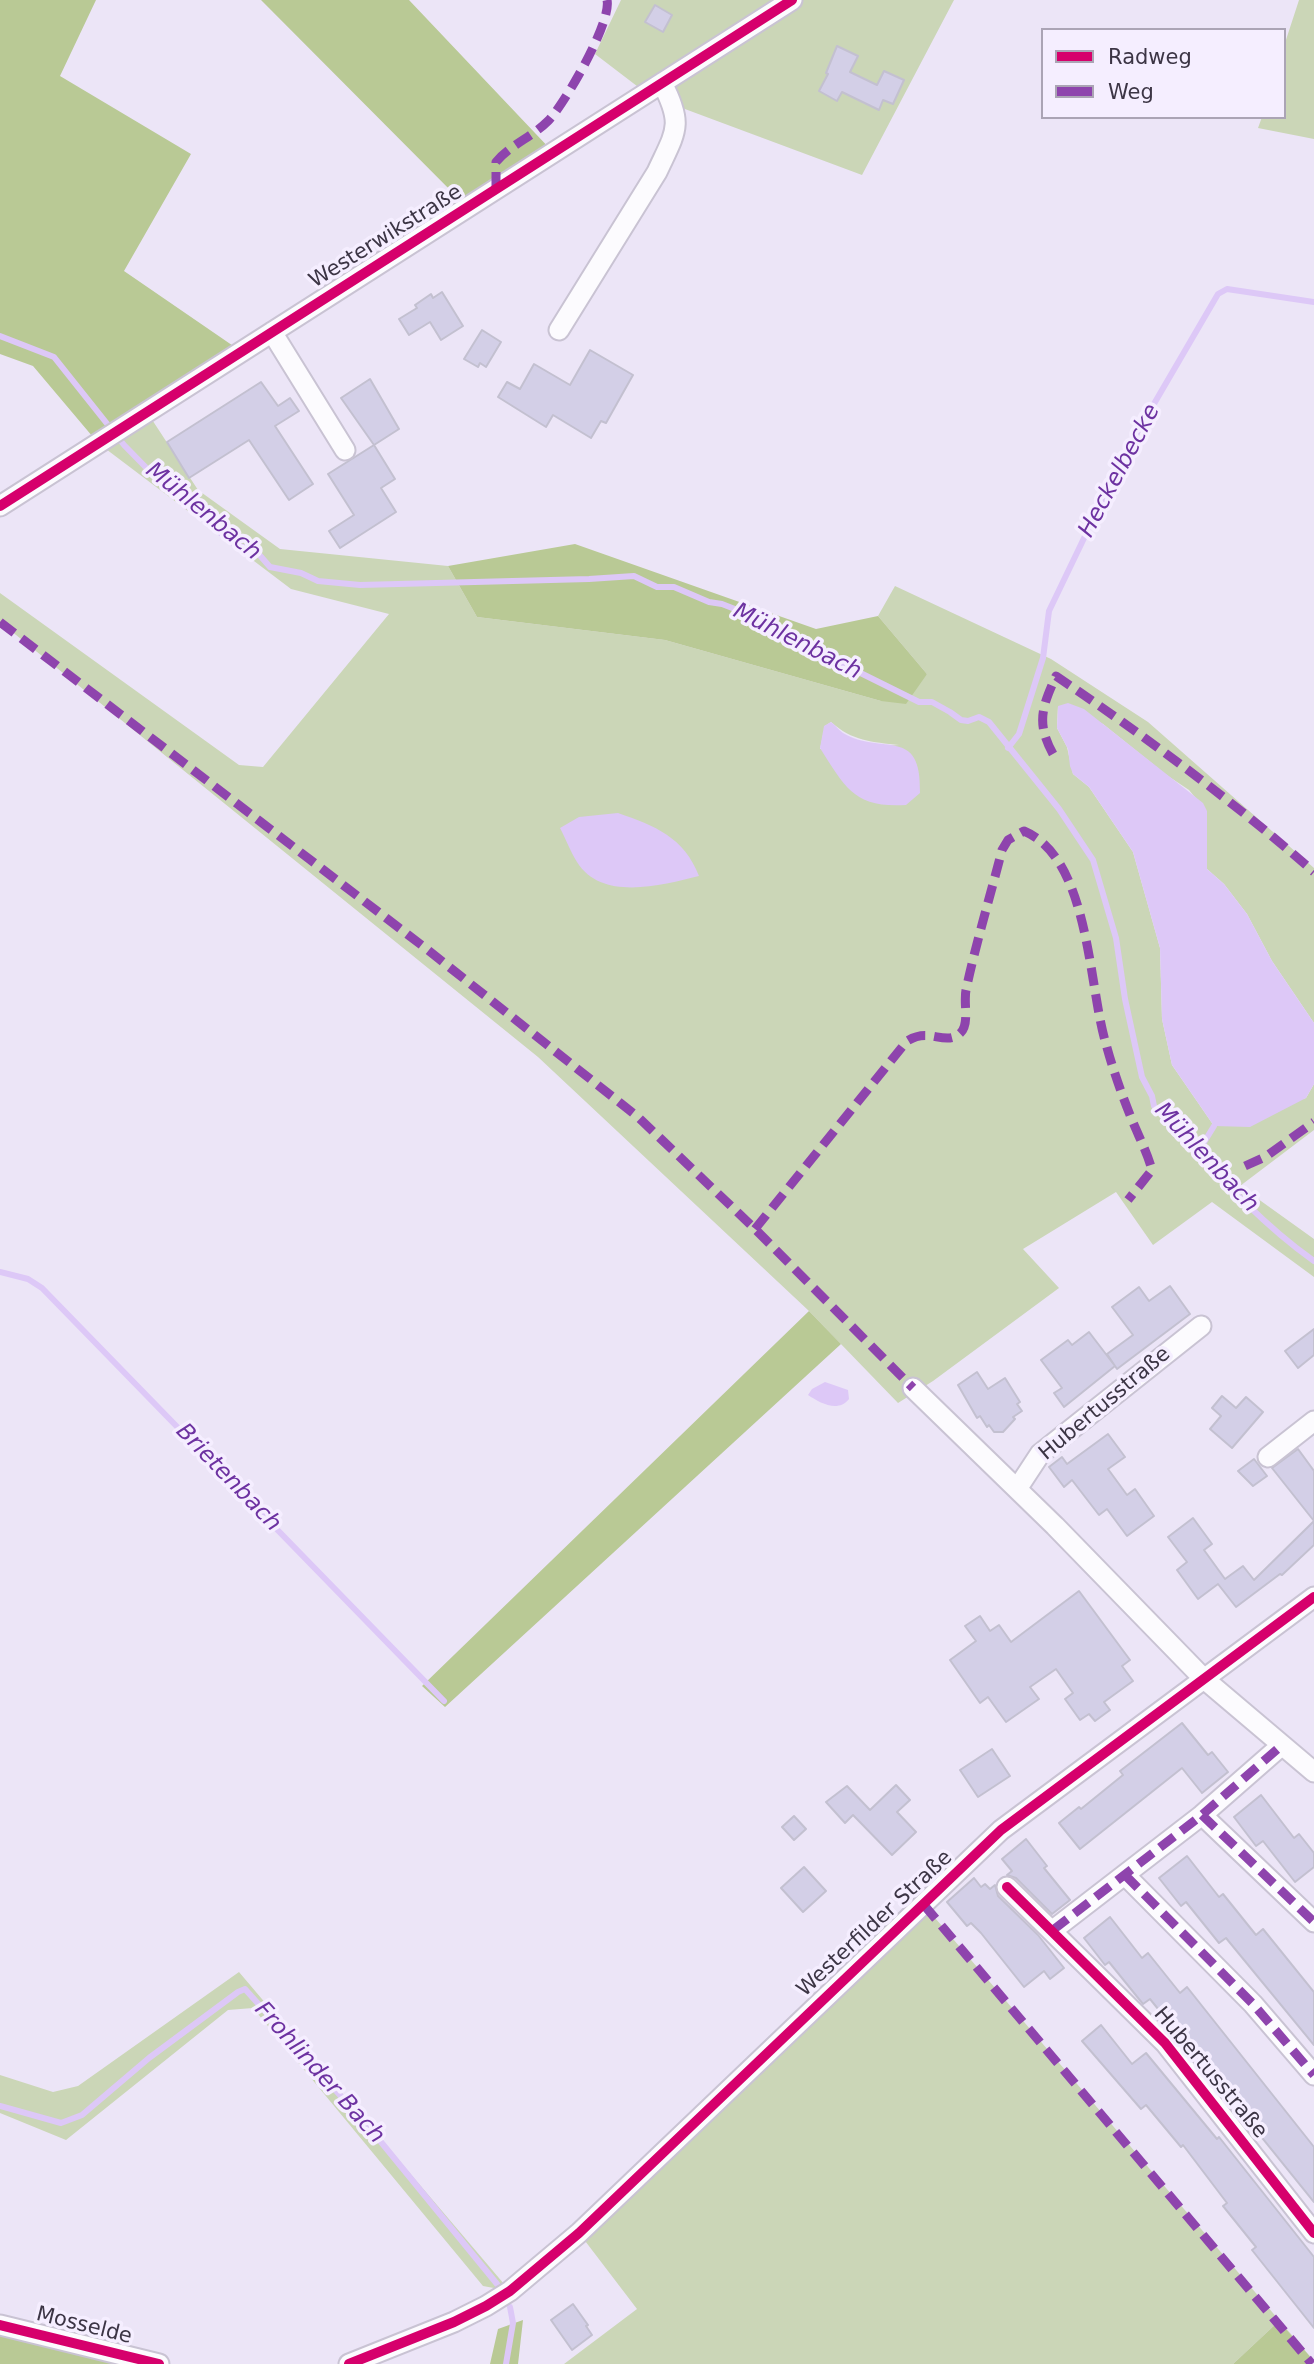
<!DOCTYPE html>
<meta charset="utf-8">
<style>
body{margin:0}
#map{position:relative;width:1314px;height:2364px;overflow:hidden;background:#ece5f7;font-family:"DejaVu Sans",sans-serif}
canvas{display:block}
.legend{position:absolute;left:1041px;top:28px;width:245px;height:91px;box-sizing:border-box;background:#f5eeff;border:2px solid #aba4b5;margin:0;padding:9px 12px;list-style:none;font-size:21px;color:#3c3545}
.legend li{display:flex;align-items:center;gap:14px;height:35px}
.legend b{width:35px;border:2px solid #aba4b5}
</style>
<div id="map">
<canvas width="1314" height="2364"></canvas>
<ul class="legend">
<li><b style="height:9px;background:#d6006c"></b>Radweg</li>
<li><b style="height:9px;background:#8e44ad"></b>Weg</li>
</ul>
</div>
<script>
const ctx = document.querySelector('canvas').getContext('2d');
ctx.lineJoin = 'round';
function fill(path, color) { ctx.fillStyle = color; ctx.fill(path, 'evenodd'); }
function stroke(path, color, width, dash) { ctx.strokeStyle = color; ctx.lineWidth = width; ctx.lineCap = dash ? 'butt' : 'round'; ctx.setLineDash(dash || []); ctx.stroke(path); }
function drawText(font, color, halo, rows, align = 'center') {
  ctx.font = font + ' "DejaVu Sans",sans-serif'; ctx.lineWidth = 7; ctx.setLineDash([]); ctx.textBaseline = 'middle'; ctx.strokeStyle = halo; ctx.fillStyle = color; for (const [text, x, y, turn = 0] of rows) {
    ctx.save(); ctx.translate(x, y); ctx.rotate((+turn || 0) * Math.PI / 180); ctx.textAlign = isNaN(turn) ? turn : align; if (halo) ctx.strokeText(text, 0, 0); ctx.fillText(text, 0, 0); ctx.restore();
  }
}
fill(new Path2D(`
 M 621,0 L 954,0 L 862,175 L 650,96 L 595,54 Z
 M 1299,0 L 1314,0 L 1314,139 L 1258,128 L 1262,117 L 1284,117 L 1284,46 Z
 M 147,412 L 198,490 L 280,549 L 448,566 L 477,617 L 665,640 L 881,701 L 927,674 L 878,616 L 895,586 L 1051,659 L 1148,722 L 1314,868 L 1314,1023 L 1272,961 L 1247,914 L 1224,884 L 1207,869 L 1207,812 L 1189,790 L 1165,774 L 1103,724 L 1058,706 L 1057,728 L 1067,747 L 1073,774 L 1089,787 L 1133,852 L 1160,948 L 1162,1019 L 1172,1065 L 1214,1126 L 1306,1098 L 1314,1084 L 1314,1130 L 1240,1186 L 1314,1239 L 1314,1277 L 1212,1202 L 1153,1245 L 1116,1192 L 1023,1249 L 1059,1288 L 933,1381 L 898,1403 L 809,1311 L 538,1057 L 0,622 L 0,593 L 239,765 L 263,767 L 389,614 L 291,589 L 98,443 ZM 831,722 C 852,741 872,742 899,745 L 820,749 L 825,726 Z
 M 924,1905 L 1314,2361 L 1279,2321 L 1233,2364 L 564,2364 L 637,2309 L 579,2233 Z
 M 239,1972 L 510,2291 L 483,2286 L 253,2008 L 228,2010 L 66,2140 L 0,2113 L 0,2075 L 53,2092 L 78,2086 Z`), '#cbd6b7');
fill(new Path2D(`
 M 0,0 L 96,0 L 60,76 L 191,154 L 124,271 L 242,352 L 98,443 L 33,366 L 0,354 Z
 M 261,0 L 409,0 L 553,152 L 468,208 Z
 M 575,544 L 816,629 L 878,616 L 927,674 L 906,704 L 881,701 L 665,640 L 477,617 L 448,566 Z
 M 809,1311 L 841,1344 L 445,1707 L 422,1686 Z
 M 523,2320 L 518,2364 L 490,2364 L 498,2329 Z
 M 1279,2321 L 1314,2361 L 1312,2364 L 1233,2364 Z
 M 0,2328 L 113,2354 L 116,2364 L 0,2364 Z`), '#b9c995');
fill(new Path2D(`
 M 1068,703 L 1084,709 L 1203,803 L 1207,811 L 1207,869 L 1224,884 L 1247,914 L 1272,961 L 1314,1023 L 1314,1084 L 1306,1098 L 1250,1127 L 1214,1126 L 1172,1065 L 1162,1019 L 1160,948 L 1133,852 L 1089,787 L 1073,774 L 1070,766 L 1068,749 L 1057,728 L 1058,706 Z
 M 831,722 C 835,725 839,730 843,733 C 882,756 922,725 920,793 L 906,805 C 855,808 846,789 820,748 L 824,726 Z
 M 618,813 C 655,826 684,837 699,876 C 662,885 602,902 577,862 C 570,851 566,839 560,828 L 579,817 Z
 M 825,1382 L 848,1390 L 849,1399 C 838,1413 820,1403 808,1395 L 812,1389 Z`), '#ddc8f7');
stroke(new Path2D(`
 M 0,336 L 54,357 L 124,445 L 167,489 L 234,544 L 256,551 L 270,567 L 301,573 L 318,581 L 360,585 L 589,579 L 634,576 L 657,587 L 674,587 L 709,602 L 722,604 L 745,613 L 757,624 L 796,641 L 919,702 L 932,702 L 950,712 L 961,720 L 968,721 L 979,717 L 989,722 L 1059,809 L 1093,860 L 1116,938 L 1125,999 L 1142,1077 L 1152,1096 L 1154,1106 C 1205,1160 1253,1218 1314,1261
 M 1008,748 L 1019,734 L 1043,658 L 1049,611 L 1123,457 L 1218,294 L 1227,289 L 1314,302
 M 1194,1150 L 1203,1144 L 1214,1126
 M 0,1272 L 28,1279 L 42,1288 L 444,1701
 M 0,2106 L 61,2123 L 82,2115 L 149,2058 L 238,1992 L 245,1989 L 372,2131 L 497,2284
 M 506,2364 L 513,2323 L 510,2307`), '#ddc8f7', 6);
const building = new Path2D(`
 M 655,5 L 672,15 L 663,32 L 645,22 Z
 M 837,46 L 858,56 L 850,72 L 877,85 L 884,71 L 904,80 L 893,104 L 883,100 L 879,110 L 842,92 L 837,101 L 819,91 L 828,74 L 826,73 Z
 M 442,292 L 463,326 L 441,340 L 430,322 L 409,335 L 399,319 L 417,308 L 415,305 L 431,294 L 433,298 Z
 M 482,330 L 501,342 L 486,367 L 480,363 L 478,367 L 464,359 Z
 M 590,350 L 633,375 L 606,423 L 601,421 L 591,438 L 553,415 L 546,427 L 498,397 L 507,382 L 520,389 L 534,364 L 570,385 Z
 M 370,379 L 399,429 L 374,445 L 395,479 L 381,488 L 396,512 L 340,548 L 329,531 L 354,515 L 328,474 L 374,445 L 341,398 Z
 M 261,382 L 278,406 L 290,398 L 299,411 L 275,426 L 313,484 L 289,500 L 249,440 L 189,478 L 167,442 Z
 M 1170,1286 L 1190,1314 L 1117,1369 L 1107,1354 L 1133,1335 L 1112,1307 L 1139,1287 L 1149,1301 Z
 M 1314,1329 L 1314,1355 L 1298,1368 L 1285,1351 Z
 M 1089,1332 L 1115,1366 L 1064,1407 L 1054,1393 L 1062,1388 L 1041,1360 L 1068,1340 L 1072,1345 Z
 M 977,1372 L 988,1389 L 1005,1378 L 1020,1402 L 1017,1404 L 1022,1411 L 1013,1417 L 1015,1419 L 1003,1432 L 994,1432 L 989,1425 L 987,1427 L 980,1416 L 977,1418 L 958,1385 Z
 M 1222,1396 L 1236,1408 L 1246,1397 L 1263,1412 L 1232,1448 L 1210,1429 L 1221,1416 L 1212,1408 Z
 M 1108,1434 L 1125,1457 L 1108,1469 L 1127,1495 L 1135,1489 L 1154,1516 L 1127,1536 L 1107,1509 L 1099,1515 L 1072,1480 L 1064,1487 L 1049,1467 L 1062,1457 L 1067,1464 Z
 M 1298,1449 L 1314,1471 L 1314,1545 L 1282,1575 L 1280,1574 L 1236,1607 L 1218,1584 L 1198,1599 L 1177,1570 L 1187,1562 L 1168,1537 L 1193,1518 L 1212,1544 L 1204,1550 L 1225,1579 L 1243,1566 L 1254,1580 L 1314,1521 L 1272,1468 Z
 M 1254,1459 L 1267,1476 L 1253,1486 L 1238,1471 Z
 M 1079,1591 L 1130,1660 L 1122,1666 L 1133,1681 L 1104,1702 L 1110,1710 L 1095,1721 L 1089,1714 L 1080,1720 L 1065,1699 L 1073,1693 L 1056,1669 L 1030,1687 L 1039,1699 L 1006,1722 L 988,1697 L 980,1703 L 950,1660 L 976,1641 L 965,1626 L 980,1616 L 990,1631 L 999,1625 L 1011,1642 Z
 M 1182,1723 L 1208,1755 L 1212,1752 L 1228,1772 L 1202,1793 L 1182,1768 L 1080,1849 L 1059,1823 L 1079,1807 L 1081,1809 L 1123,1775 L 1120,1771 Z
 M 992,1749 L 1010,1776 L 978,1797 L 960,1770 Z
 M 896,1785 L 910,1800 L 897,1812 L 916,1832 L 892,1855 L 853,1815 L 845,1823 L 826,1802 L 847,1786 L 870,1810 Z
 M 1261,1795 L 1294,1838 L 1299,1834 L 1314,1853 L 1314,1867 L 1295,1882 L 1263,1841 L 1256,1846 L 1234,1817 Z
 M 794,1816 L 806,1829 L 794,1840 L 782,1827 Z
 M 1026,1839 L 1047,1866 L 1044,1868 L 1070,1900 L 1052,1914 L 1016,1878 L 1007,1875 L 1012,1871 L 1002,1859 Z
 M 1187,1856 L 1219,1897 L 1223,1894 L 1256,1935 L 1263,1929 L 1314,1992 L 1314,2045 L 1226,1938 L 1219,1943 L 1186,1902 L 1181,1906 L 1159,1878 Z
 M 804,1867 L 826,1891 L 803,1912 L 781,1888 Z
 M 974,1878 L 981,1887 L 985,1884 L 990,1889 L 995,1885 L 998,1896 L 1038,1935 L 1064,1968 L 1050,1979 L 1044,1971 L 1024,1987 L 981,1933 L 971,1923 L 967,1926 L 947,1902 Z
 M 1110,1917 L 1142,1958 L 1148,1953 L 1180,1993 L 1187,1987 L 1314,2147 L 1314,2202 L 1150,1999 L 1143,2004 L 1109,1962 L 1105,1965 L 1084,1938 Z
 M 1101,2025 L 1132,2064 L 1146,2053 L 1217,2139 L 1219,2137 L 1314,2257 L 1314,2328 L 1252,2250 L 1256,2247 L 1223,2206 L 1227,2203 L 1183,2145 L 1181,2147 L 1146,2105 L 1141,2109 L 1082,2041 Z
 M 573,2304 L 588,2325 L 586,2326 L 592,2335 L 572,2350 L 551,2320 Z`);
fill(building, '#d3cfe7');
stroke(building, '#c3c0d0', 2);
const minor = new Path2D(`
 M 559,330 L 657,172 C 676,131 684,125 662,83
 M 272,332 L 345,450
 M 0,506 L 792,0
 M 913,1388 L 1055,1526 L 1203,1678 L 1314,1772
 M 1268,1457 L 1314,1421
 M 1017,1489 L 1040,1454 L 1201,1326
 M 1202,1815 L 1314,1922
 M 1125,1875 L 1253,2004 L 1314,2075
 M 1007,1887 L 1165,2043 L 1314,2233
 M 1053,1930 L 1202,1815 L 1282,1745
 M 0,2325 L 159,2364
 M 349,2364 L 454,2322 L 486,2306 L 510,2291 L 579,2233 L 1001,1830 L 1314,1597`);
stroke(minor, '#c9c3d3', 23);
stroke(minor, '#fcfbfe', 19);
stroke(new Path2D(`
 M 496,190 L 496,162 C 510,145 532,137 548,121 C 564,105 612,22 607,0
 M 0,622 L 424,947 L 638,1117 L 755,1229 L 913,1388
 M 1053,754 C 1036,723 1042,707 1056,676 C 1146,737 1233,801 1314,872
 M 1245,1166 L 1265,1157 L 1314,1122
 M 755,1229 L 907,1041 C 929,1027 942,1045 958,1035 C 971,1027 963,1004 966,990 C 976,943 990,897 1002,850 L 1008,840 L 1024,831 C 1090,859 1088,985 1106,1044 C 1113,1070 1122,1095 1132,1120 C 1139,1137 1147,1152 1152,1170 L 1128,1200
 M 1202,1815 L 1314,1922
 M 1125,1875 L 1253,2004 L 1314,2075
 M 924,1905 L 1312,2364
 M 1053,1930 L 1202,1815 L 1282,1745`), '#8e44ad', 9, [18, 9]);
stroke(new Path2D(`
 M 0,506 L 792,0
 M 1007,1887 L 1165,2043 L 1314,2233
 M 0,2325 L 159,2364
 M 349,2364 L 454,2322 L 486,2306 L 510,2291 L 579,2233 L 1001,1830 L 1314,1597`), '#d6006c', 10);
drawText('21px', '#3c3545', '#f5eeff', [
 ["Westerwikstraße",386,237,-32],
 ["Hubertusstraße",1105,1404,-40],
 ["Westerfilder Straße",875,1924,-43],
 ["Hubertusstraße",1210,2073,50],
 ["Mosselde",84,2326,14]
]);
drawText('italic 23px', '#6d32a1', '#f5eeff', [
 ["Heckelbecke",1120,471,-62],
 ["Mühlenbach",203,512,39],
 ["Mühlenbach",797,642,27],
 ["Mühlenbach",1206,1158,47],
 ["Brietenbach",228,1478,46],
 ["Frohlinder Bach",319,2073,48]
]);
</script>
